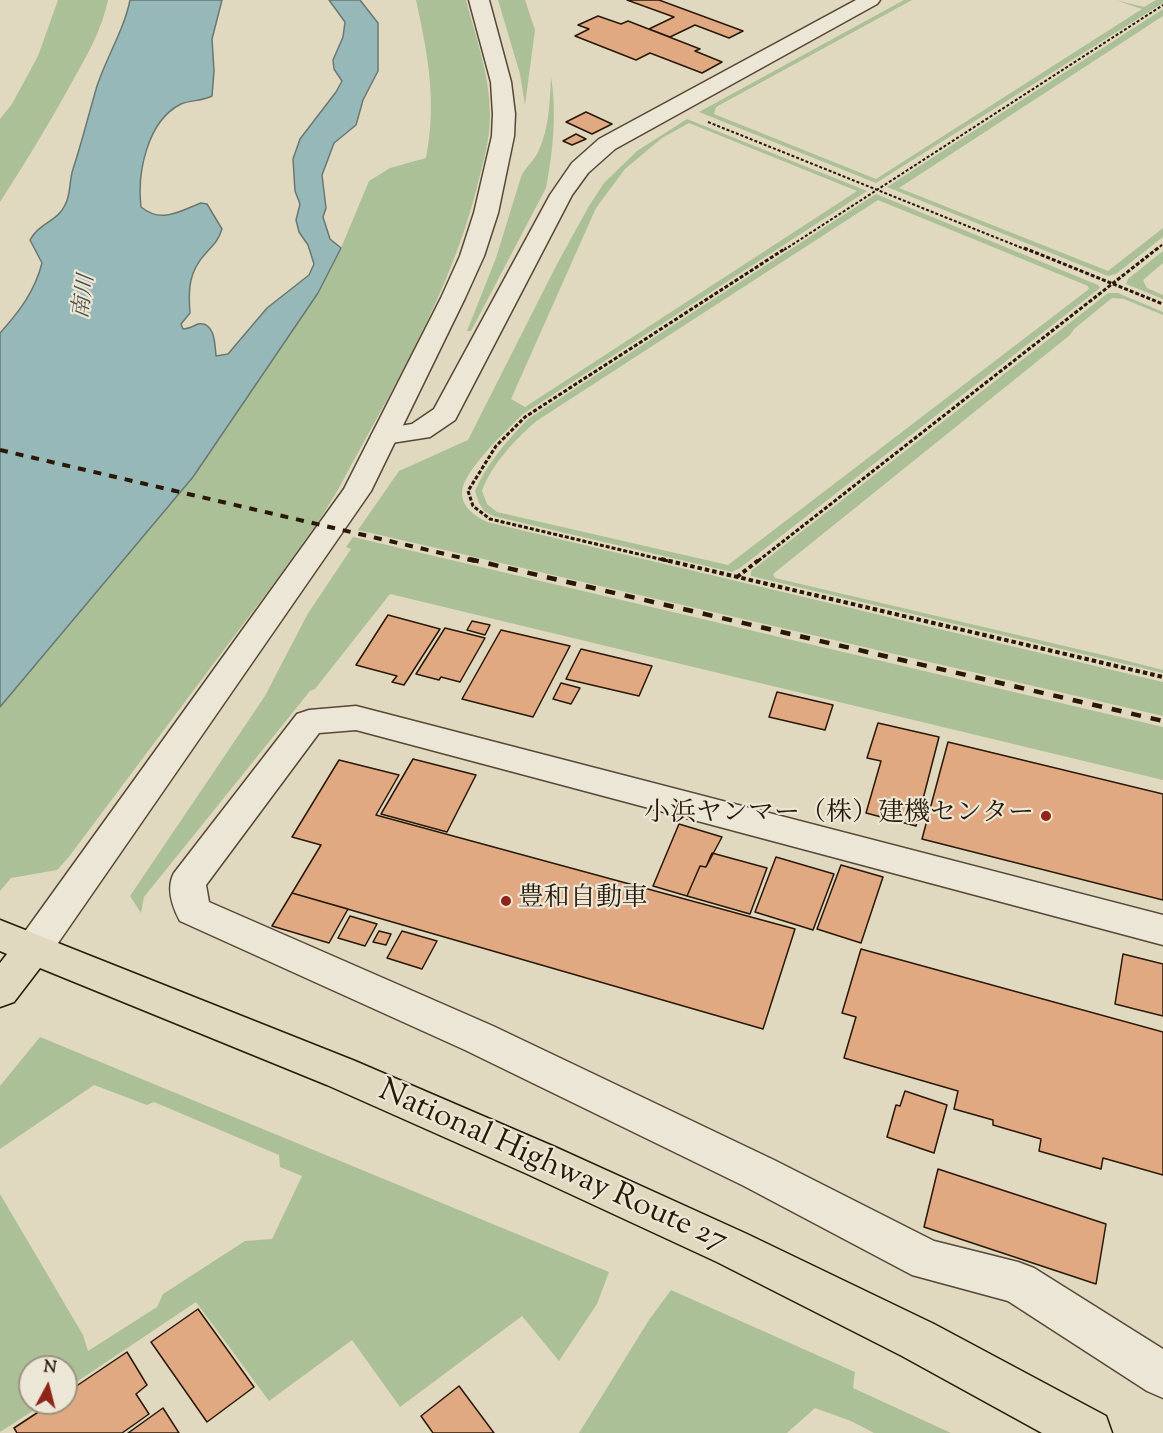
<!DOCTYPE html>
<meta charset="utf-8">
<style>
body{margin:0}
#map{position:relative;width:1163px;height:1433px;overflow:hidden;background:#e0d8bf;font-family:"Sorts Mill Goudy",serif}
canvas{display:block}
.north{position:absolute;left:18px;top:1355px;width:60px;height:60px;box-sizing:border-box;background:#ebe6d5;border:2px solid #9d9383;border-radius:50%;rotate:7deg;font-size:16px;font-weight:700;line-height:24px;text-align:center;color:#291707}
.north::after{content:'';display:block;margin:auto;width:21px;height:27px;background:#8f2418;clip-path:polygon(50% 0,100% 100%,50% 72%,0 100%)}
</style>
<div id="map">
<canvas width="1163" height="1433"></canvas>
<div class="north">N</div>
</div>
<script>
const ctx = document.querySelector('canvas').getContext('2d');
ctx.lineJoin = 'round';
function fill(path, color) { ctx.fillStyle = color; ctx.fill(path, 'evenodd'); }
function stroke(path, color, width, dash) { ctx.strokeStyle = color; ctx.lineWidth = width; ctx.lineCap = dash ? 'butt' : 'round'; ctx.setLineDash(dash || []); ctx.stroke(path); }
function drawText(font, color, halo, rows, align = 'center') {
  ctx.font = font + ' "Sorts Mill Goudy","Noto Serif JP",serif'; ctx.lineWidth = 4.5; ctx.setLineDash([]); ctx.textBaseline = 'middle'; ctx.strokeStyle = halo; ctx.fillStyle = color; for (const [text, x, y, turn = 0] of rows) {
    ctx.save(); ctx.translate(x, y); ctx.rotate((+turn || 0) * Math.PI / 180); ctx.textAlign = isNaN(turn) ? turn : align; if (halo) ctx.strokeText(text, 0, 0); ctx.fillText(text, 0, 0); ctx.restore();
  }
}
fill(new Path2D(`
 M 58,0 L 108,0 C 102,30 86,57 71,84 C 49,124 25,163 0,202 L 0,119 L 12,104 L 38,56 Z
 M 416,0 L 466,0 C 476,38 490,76 490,115 C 490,140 483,163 477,187 C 450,294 391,391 339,488 L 322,516 L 274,583 L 68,858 L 57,870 L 11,878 L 0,891 L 0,707 L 193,477 L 318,293 L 341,248 L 369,181 L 390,168 L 426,158 C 437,102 428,55 416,0 Z
 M 498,0 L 525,0 L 535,30 L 525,105 L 520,74 Z
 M 904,0 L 912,0 L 716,107 L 714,114 L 876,179 L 1142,9 L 1115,0 L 1144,7 L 1156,0 L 1163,0 L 1163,3 L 876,183 L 699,112 Z
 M 1163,9 L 1163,16 L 899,188 L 1108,271 L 1163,228 L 1163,237 L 1116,274 L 1108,276 L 887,187 Z
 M 551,76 C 557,113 553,152 546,188 L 471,331 L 467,331 L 496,258 L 521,177 C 526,166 535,160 539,150 C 549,128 550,101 551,76 Z
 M 687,119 L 867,191 L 523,414 C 507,430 465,469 462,491 C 461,507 475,516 487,522 L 1163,682 L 1163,716 L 358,530 L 399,471 L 468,440 L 557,264 L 589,206 L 604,183 L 637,151 ZM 689,123 L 857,191 L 525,407 L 511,399 L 596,208 L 625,169 L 662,138 Z
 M 876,194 L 1098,285 L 1100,288 L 740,568 L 732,572 L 493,516 L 484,511 L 479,503 L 475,491 C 487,463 507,441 528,419 ZM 878,200 L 1088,286 L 1089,289 L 728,565 L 497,512 L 487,504 L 482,491 C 491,465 517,437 538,420 Z
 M 1163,251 L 1163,263 L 1143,280 L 1147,288 L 1163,295 L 1163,299 L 1126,284 L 1128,279 Z
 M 1108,293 L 1118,293 L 1163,312 L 1163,315 L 1124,299 L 1112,298 L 1074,329 L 1070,335 L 773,574 L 775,578 L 1120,659 L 1163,670 L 1163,673 L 751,576 L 751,571 Z
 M 353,537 L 1163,727 L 1163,780 L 390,594 L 315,689 L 310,691 L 144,897 L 141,913 L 130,896 L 265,696 L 307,615 L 351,549 L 346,547 Z
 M 40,1037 L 609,1272 L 597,1304 L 559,1361 L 522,1316 L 400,1407 L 352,1340 L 269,1401 L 196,1302 L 66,1389 L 66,1367 L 30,1367 L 30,1403 L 45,1403 L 0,1432 L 0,1194 L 83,1335 L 88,1351 L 157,1307 L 163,1294 L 245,1241 L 272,1239 L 302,1176 L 280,1167 L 279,1155 L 154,1102 L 147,1105 L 94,1085 L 0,1149 L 0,1086 Z
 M 671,1290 L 855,1372 L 853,1388 L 951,1433 L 874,1433 L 851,1421 L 815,1408 L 787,1433 L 579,1433 L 649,1320 Z`), '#acc097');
const water = new Path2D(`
 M 130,0 L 222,0 L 212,39 L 214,71 L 212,96 C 203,101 191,100 181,104 C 147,121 137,173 141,207 C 162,224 179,211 201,203 L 207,204 L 222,229 C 218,241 214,244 206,253 C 189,271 188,289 190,313 L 181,324 L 183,329 C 189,329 193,326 198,324 C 215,321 215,345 216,356 L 228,354 L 267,308 L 309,275 L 314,264 L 308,245 L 299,232 L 296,220 L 300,204 L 295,191 L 293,159 L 300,139 L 336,92 L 342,81 L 334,69 L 333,60 L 343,37 L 345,22 L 329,0 L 360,0 L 378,23 L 378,71 L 363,100 L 356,125 L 334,143 L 322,175 L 326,208 L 323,217 L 330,239 L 341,248 L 318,293 L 193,477 L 0,707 L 0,333 C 19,312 35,291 42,263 L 30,240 C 38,224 58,221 65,205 C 71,195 69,181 73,169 C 82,142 89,113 97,86 C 107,56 124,30 130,0 Z`);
fill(water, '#96b8b9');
stroke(water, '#6a7872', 1.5);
const building = new Path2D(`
 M 627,0 L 659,0 L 743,31 L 729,38 L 695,25 L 670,37 L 649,29 L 674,17 Z
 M 598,16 L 621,24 L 628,21 L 700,49 L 695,51 L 722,62 L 702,73 L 650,53 L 636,60 L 575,36 L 589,29 L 578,25 Z
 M 586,112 L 612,124 L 592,134 L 566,122 Z
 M 576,134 L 586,139 L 572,145 L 563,141 Z
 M 388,615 L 440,629 L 404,685 L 392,682 L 397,676 L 356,665 Z
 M 472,621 L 490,625 L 485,635 L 467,630 Z
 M 445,628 L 485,638 L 460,682 L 441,677 L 439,680 L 416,674 Z
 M 501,630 L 570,646 L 533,717 L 462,699 Z
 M 581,649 L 652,666 L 639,696 L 566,679 Z
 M 561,683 L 580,688 L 571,704 L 553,699 Z
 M 777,692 L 833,705 L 825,730 L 769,717 Z
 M 878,723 L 939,737 L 916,826 L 866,813 L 881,761 L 867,758 Z
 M 948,742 L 1163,794 L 1163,900 L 922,839 Z
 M 413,759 L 476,775 L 447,832 L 381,814 Z
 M 339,760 L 399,775 L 376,815 L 795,929 L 763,1029 L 292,893 L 321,845 L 292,837 Z
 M 679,824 L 722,837 L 706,867 L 700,866 L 687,896 L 653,886 Z
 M 712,853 L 767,868 L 750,914 L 687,896 L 700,866 L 706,867 Z
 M 776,857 L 834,874 L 813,930 L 755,912 Z
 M 841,865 L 883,877 L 861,943 L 817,929 Z
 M 292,893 L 348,909 L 329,943 L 272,926 Z
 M 350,916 L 377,924 L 365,946 L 338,938 Z
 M 379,931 L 391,934 L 386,945 L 373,942 Z
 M 402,931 L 437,941 L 422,969 L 387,958 Z
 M 861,949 L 1163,1032 L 1163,1175 L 1103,1158 L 1101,1169 L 1039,1151 L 1041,1139 L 993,1125 L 993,1120 L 954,1109 L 958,1091 L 844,1058 L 856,1017 L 842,1013 Z
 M 1123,954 L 1163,964 L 1163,1016 L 1115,1004 Z
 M 905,1091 L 947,1105 L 934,1153 L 887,1137 L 896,1105 L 900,1106 Z
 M 938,1169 L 1106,1224 L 1096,1284 L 924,1227 Z
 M 198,1309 L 254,1387 L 207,1422 L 151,1342 Z
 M 127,1352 L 147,1385 L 136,1394 L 149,1414 L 122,1433 L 17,1433 L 14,1428 L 52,1403 L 66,1403 L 66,1393 Z
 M 459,1386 L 494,1433 L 433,1433 L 421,1416 Z
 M 163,1408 L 179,1433 L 128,1433 Z`);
fill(building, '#e0a982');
stroke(building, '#291707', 1.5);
const minor = new Path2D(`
 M 856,0 L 880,0 L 877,4 L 615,149 L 588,173 L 572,195 L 455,420 L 430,437 L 385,444 L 375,442 L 371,436 L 375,430 L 412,424 L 434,409 L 550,195 L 572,163 L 599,139 Z
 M 356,706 L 1163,915 L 1163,945 L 356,730 L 319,733 L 206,885 L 209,902 L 493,1026 L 774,1160 L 934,1241 L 1018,1262 L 1034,1268 L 1163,1349 L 1163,1398 L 1147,1391 L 1008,1301 L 912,1275 L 744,1186 L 465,1050 L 180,921 C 172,906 166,888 174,873 L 297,714 L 309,710 Z`);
const tertiary = new Path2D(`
 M 469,0 L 489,0 L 511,82 L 515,114 L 514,136 L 498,213 L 484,256 L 465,298 L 371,491 L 47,959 L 34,963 L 21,959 L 15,948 L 21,937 L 344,489 L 441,298 L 460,256 L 474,213 L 492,136 L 493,114 L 491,82 Z`);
const trunk = new Path2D(`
 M 0,920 L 355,1061 L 555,1147 L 747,1234 L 934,1324 L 1106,1416 L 1112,1433 L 1042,1433 L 902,1356 L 717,1262 L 525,1173 L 327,1085 L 40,968 L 14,1002 L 0,1007 L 0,963 L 7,954 L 0,951 Z`);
stroke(minor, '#574735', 3);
stroke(tertiary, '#574735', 3);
stroke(trunk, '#291707', 3);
stroke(new Path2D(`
 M 708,122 L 1027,250
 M 784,250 L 1163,5
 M 1156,250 L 1163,244`), '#291707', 2, [3, 2]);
stroke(new Path2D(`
 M 1024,248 L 1163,304
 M 668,561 L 490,519 L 473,506 L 468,491 L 496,446 L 525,417 L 786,248
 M 758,561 L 1158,248`), '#291707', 3, [4, 2]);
stroke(new Path2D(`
 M 661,559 L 1163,677
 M 737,577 L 760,559`), '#291707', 4, [4.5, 3]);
fill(minor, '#ebe6d5');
fill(tertiary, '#ebe6d5');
fill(trunk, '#e0d8bf');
stroke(new Path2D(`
 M 0,450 L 475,561`), '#291707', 4, [8, 8]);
stroke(new Path2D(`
 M 469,559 L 1163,721`), '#291707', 4.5, [10, 10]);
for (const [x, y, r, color] of [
 [1046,816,6,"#8f2418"],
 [506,901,6,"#8f2418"]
]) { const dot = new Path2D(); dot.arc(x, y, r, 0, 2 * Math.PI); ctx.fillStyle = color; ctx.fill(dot); stroke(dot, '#ebe6d5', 2); }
drawText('italic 22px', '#4f4f45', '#ebe6d5', [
 ["南川",86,297,-82]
]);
drawText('26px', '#291707', '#ebe6d5', [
 ["小浜ヤンマー（株）建機センター",1034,816],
 ["豊和自動車",518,901,"left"]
], 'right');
drawText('32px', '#291707', '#ebe6d5', [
 ["National Highway Route 27",552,1168,24]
]);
</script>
